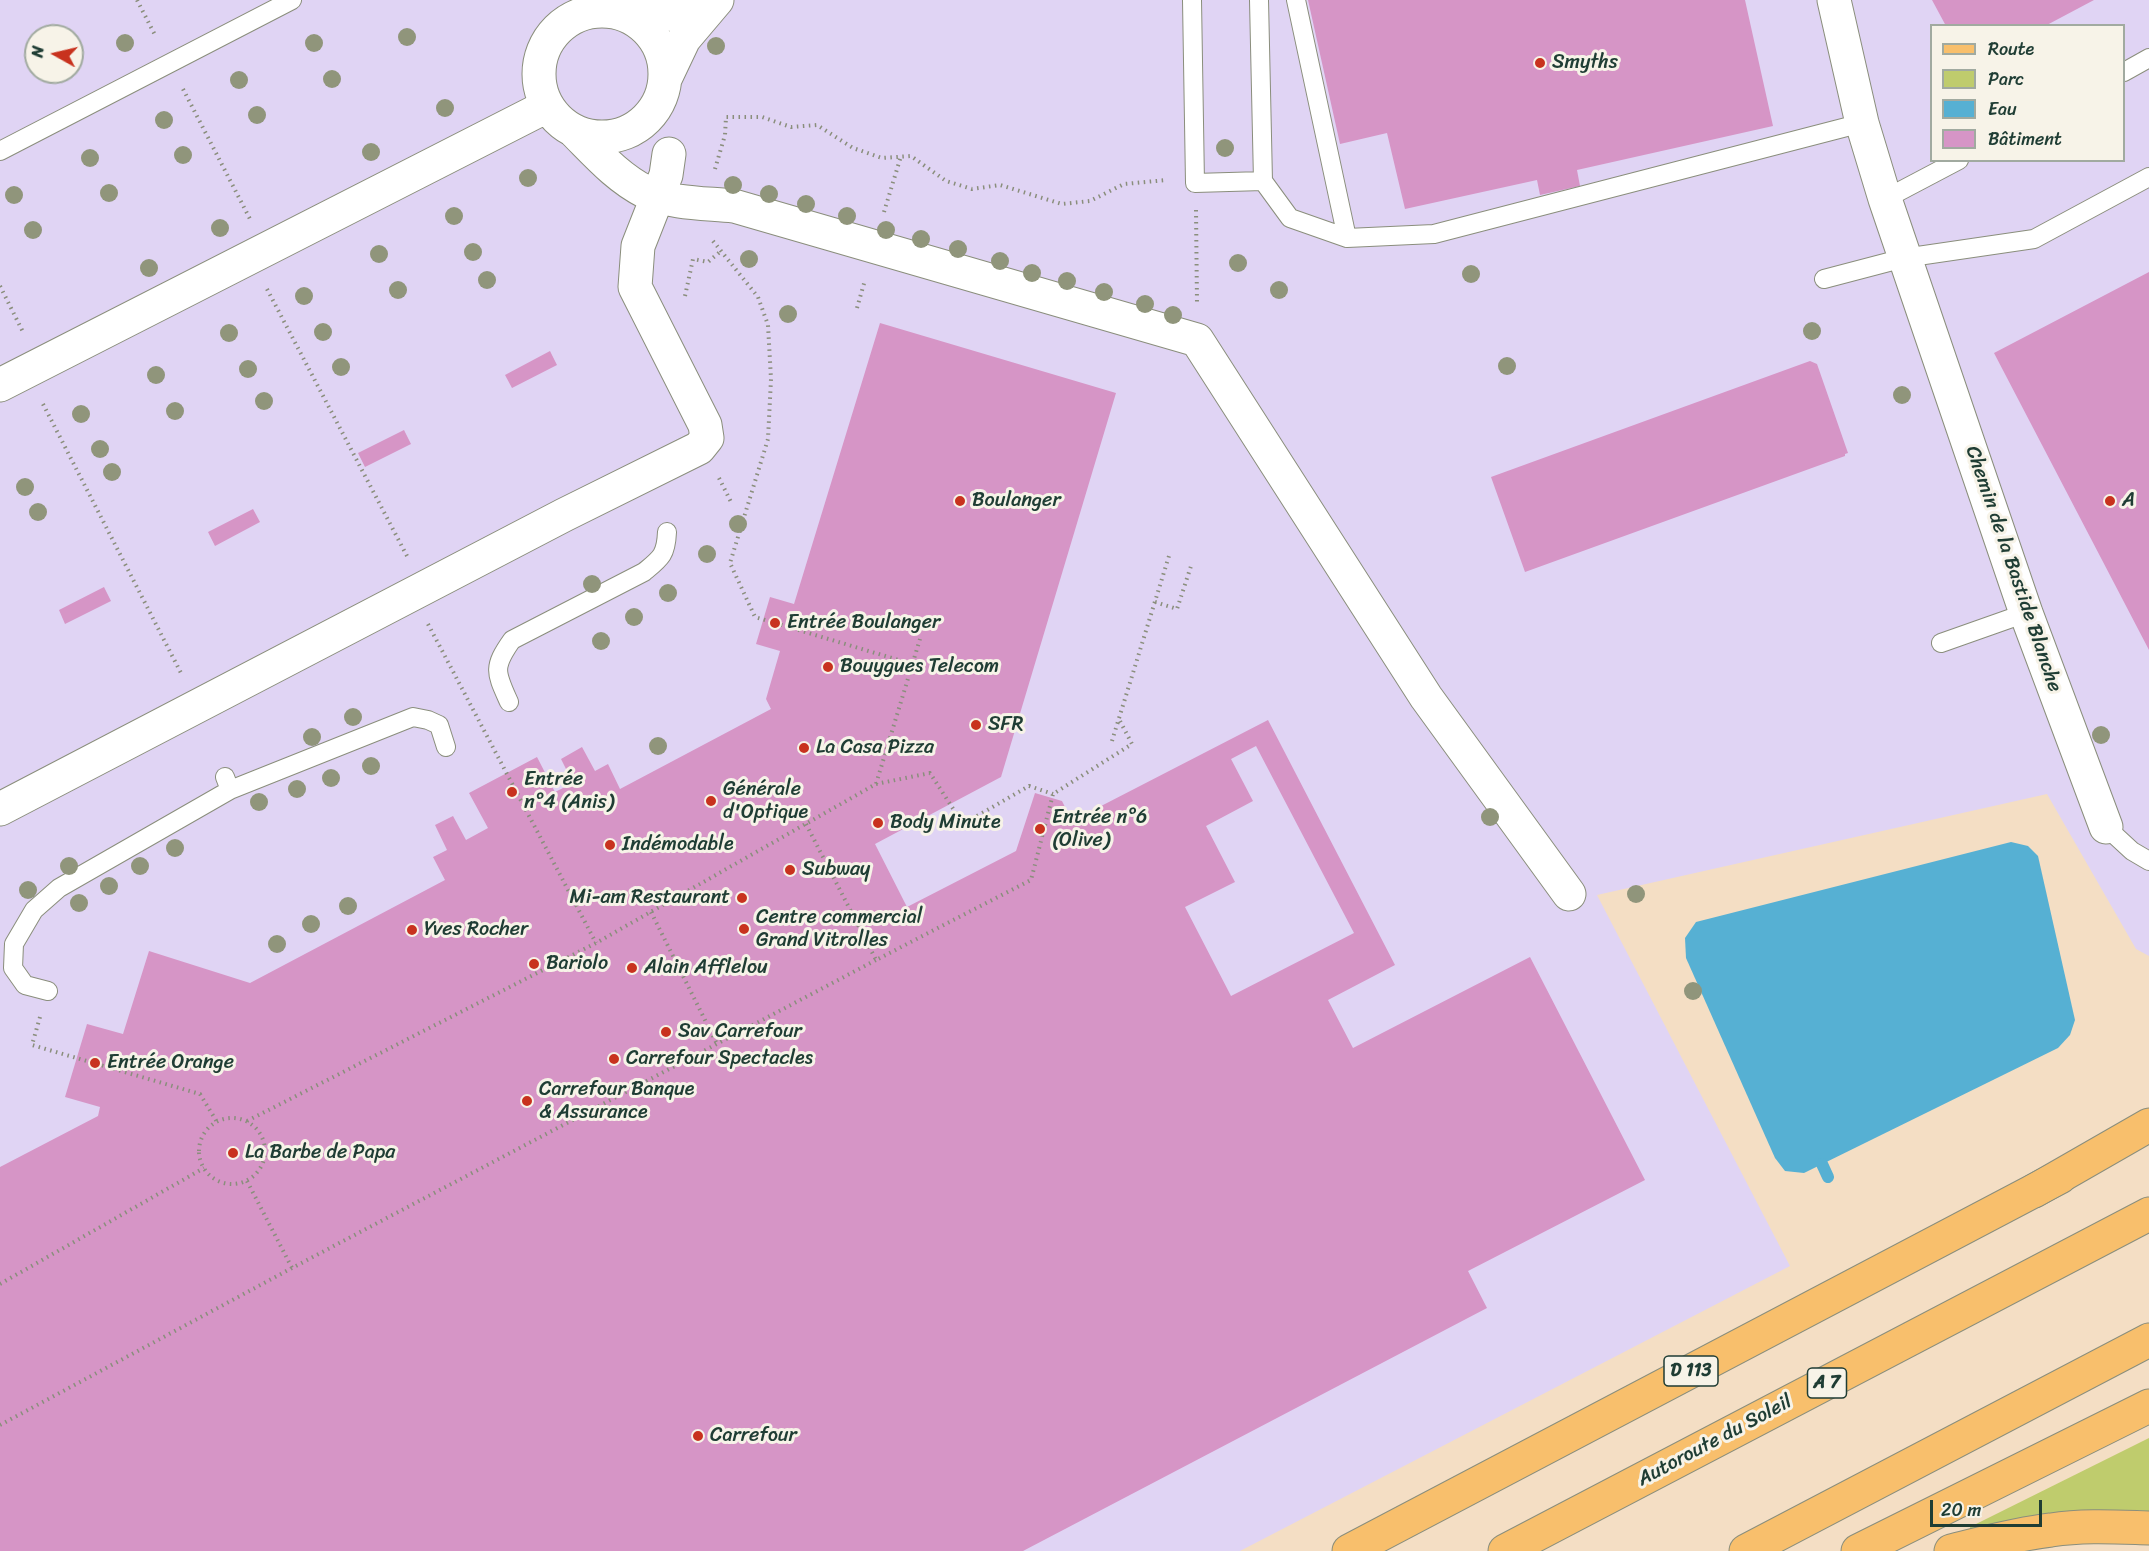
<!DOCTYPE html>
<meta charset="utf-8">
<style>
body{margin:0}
#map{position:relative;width:2149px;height:1551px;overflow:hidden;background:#f4dec4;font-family:Sriracha,sans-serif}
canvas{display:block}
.legend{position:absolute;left:1930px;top:24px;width:195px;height:138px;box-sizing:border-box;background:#f7f3e8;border:2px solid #a1aaa0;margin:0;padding:8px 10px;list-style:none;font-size:18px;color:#1f3d34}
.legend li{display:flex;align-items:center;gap:12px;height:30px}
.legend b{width:30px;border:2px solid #a1aaa0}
.north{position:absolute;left:24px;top:24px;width:60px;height:60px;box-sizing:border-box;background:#f7f3e8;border:2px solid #a1aaa0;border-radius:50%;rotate:278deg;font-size:16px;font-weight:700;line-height:24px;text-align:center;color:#1f3d34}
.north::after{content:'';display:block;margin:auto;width:21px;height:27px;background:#c8321e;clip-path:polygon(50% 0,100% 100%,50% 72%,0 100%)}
.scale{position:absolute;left:1930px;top:1500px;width:112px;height:27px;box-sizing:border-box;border:3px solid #1f3d34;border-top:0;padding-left:8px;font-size:18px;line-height:21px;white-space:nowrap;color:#1f3d34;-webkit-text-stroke:4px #f7f3e8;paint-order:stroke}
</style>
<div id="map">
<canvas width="2149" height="1551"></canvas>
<ul class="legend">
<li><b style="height:8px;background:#f8bf6c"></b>Route</li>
<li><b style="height:16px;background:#bfcc6d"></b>Parc</li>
<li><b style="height:16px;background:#56b0d3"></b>Eau</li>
<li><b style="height:16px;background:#d695c6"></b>Bâtiment</li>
</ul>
<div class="north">N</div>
<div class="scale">20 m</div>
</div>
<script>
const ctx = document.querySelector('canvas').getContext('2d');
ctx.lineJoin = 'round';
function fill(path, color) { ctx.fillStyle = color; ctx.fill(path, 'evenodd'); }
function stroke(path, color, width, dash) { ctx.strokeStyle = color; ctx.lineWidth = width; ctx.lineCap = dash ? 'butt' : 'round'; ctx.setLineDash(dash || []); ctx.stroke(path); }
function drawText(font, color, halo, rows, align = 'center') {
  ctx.font = font + ' Sriracha,sans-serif'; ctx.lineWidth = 6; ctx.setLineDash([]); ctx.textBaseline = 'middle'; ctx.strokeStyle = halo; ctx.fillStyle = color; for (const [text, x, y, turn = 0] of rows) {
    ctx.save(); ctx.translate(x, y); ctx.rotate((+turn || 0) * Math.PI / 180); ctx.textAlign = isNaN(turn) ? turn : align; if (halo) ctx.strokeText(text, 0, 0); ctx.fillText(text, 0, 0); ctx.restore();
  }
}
fill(new Path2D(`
 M 0,0 L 2149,0 L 2149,956 L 2136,949 L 2047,794 L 1597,895 L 1790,1266 L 1240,1551 L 0,1551 ZM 1932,26 L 2124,26 L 2124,160 L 1932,160 ZM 36,36 L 72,36 L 72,72 L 36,72 Z`), '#e0d4f4');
fill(new Path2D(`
 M 2149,1438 L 2149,1517 L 1970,1534 L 1970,1527 Z`), '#bfcc6d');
fill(new Path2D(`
 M 2011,842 L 2028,846 L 2038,856 L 2075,1020 L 2070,1035 L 2058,1048 L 1804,1173 L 1785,1171 L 1775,1158 L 1686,958 L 1685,938 L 1696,922 Z`), '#56b0d3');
stroke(new Path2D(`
 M 1822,1164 L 1828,1177`), '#56b0d3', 12);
fill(new Path2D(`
 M 1308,0 L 1745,0 L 1773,126 L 1577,170 L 1580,186 L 1540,195 L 1537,180 L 1405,209 L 1387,133 L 1340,144 Z
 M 1932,0 L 2094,0 L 2045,26 L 1946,26 Z
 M 2149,272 L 2149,650 L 1994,353 Z
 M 880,323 L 1116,393 L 1001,777 L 875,844 L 907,907 L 1016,851 L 1035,793 L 1062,801 L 1072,821 L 1268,720 L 1395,965 L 1328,1000 L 1353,1048 L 1530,957 L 1645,1180 L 1468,1271 L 1487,1308 L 1023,1551 L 0,1551 L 0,1167 L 98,1116 L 100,1107 L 65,1097 L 87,1024 L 123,1034 L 149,951 L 250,983 L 445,880 L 433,857 L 447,850 L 435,825 L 453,816 L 466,840 L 488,828 L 469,793 L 537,757 L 555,792 L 573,783 L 561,759 L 582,747 L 595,771 L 608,764 L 620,789 L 771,709 L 766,699 L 780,651 L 756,644 L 770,597 L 794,604 ZM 1256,746 L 1354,933 L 1231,996 L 1185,907 L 1235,882 L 1206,826 L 1253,801 L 1231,759 Z
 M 550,351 L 557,365 L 512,388 L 505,375 Z
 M 1810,361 L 1817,364 L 1848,453 L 1845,454 L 1845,456 L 1525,572 L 1491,477 Z
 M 404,430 L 411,444 L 365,467 L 358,453 Z
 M 253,509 L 260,522 L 215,546 L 208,532 Z
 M 104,587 L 111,601 L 65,624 L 59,610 Z`), '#d695c6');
const service = new Path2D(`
 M 1192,0 L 1195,183 L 1263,181
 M 1259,0 L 1263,181 L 1290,218 L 1347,238 L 1434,234 L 1862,123
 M 1296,0 L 1347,238
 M 2124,72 L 2149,58
 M 0,151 L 292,0
 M 1885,199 L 1959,160
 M 1824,279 L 1904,258 L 2034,239 L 2149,177
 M 1941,643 L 2026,613
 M 509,702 C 496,673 492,668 512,640 L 644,572 C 661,558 666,555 667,532
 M 230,790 L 413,717 L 428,720 L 439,725 L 446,747
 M 2106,827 L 2132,851 L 2149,861
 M 48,991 L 25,985 L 13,968 L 14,944 L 34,910 L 59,888 L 230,790 L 225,777`);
const minor = new Path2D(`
 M 1834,0 L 1862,123 L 1885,199 L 2026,613 L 2106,827
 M539 74a63 63 0 1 1 126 0a63 63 0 1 1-126 0Z
 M 627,16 L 672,14 L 717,0
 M 665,79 L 684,39 L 717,0
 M 575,132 C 597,154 618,178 646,192 C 673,204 706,203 734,206 L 1197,340 L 1426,697 L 1569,894
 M 0,385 L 547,106
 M 0,809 L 564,515 L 699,448 L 707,438 L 705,425 L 635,287 L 638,246 L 666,175 L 669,154`);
const primary = new Path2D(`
 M 1349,1551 L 2060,1177`);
const trunk = new Path2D(`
 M 2034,1191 L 2149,1125
 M 1951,1551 C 1984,1543 2017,1534 2051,1530 C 2084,1525 2116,1527 2149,1528`);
const motorway = new Path2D(`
 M 1505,1551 L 2149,1214
 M 1746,1551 L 2149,1340
 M 1858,1551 L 2149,1406`);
stroke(service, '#8a8e7c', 20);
stroke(minor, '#8a8e7c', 35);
stroke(primary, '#8a8e7c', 35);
stroke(trunk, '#8a8e7c', 35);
stroke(motorway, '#8a8e7c', 35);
stroke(new Path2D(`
 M 137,0 L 156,37
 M 183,89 L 250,219
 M 715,169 L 725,135 L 726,117 L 762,117 L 791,127 L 817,125 L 853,148 L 882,158 L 911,156 L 946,181 L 972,189 L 1000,185 L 1062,204 L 1090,201 L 1124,184 L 1167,180
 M 1196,210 L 1197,304
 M 884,212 L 901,156
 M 713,241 L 758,297 L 768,325 L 771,379 L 768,439 L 730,563 L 755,617 L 912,664
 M 0,286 L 24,334
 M 267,289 L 407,556
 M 685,296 L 693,259 L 708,262 L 721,251
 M 857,308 L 865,280
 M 43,404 L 182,675
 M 719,478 L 731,502
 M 1155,602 L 1177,609 L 1192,563
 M 428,624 L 596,943
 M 1112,741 L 1169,556
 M 876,784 L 930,773 L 963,824 L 1029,786 L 1053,794
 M 806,824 L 876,960 L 1031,880 L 1053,794 L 1132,744 L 1119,719
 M 651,912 L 717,1044
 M 40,1017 L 32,1045 L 200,1094 L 217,1122
 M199 1151a33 33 0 1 1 66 0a33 33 0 1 1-66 0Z
 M 247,1121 L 596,943 L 876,784 L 920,639
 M 247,1181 L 292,1268
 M 0,1284 L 204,1168
 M 0,1425 L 292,1268 L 876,960`), '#8a8e7c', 4, [1.5, 4.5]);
stroke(service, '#fff', 18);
stroke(minor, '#fff', 33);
stroke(primary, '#f8bf6c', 33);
stroke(trunk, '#f8bf6c', 33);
stroke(motorway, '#f8bf6c', 33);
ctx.fillStyle = '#90957b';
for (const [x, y] of [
 [407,37],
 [125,43],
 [314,43],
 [716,46],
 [332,79],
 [239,80],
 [445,108],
 [257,115],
 [164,120],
 [1225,148],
 [371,152],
 [183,155],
 [90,158],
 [528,178],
 [733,185],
 [109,193],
 [769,194],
 [14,195],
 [806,204],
 [454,216],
 [847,216],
 [220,228],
 [33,230],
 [886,230],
 [921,239],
 [958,249],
 [473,252],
 [379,254],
 [749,259],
 [1000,261],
 [1238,263],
 [149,268],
 [1032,273],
 [1471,274],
 [487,280],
 [1067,281],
 [398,290],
 [1279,290],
 [1104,292],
 [304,296],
 [1145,304],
 [788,314],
 [1173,315],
 [1812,331],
 [323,332],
 [229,333],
 [1507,366],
 [341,367],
 [248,369],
 [156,375],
 [1902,395],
 [264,401],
 [175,411],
 [81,414],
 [100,449],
 [112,472],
 [25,487],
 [38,512],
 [738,524],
 [707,554],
 [592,584],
 [668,593],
 [634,617],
 [601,641],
 [353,717],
 [2101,735],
 [312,737],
 [658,746],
 [371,766],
 [331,778],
 [297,789],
 [259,802],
 [1490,817],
 [175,848],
 [69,866],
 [140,866],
 [109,886],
 [28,890],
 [1636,894],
 [79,903],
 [348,906],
 [311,924],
 [277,944],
 [1693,991]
]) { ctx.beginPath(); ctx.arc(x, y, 9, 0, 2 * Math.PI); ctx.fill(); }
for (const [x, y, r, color] of [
 [1540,63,6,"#c8321e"],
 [960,501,6,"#c8321e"],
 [2110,501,6,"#c8321e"],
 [775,623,6,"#c8321e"],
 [828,667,6,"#c8321e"],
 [976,725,6,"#c8321e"],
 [804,748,6,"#c8321e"],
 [512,792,6,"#c8321e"],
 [711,801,6,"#c8321e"],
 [878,823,6,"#c8321e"],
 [1040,829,6,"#c8321e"],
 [610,845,6,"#c8321e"],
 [790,870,6,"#c8321e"],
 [742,898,6,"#c8321e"],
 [744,929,6,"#c8321e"],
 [412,930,6,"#c8321e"],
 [534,964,6,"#c8321e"],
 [632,968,6,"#c8321e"],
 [666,1032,6,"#c8321e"],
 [614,1059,6,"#c8321e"],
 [95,1063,6,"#c8321e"],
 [527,1101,6,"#c8321e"],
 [233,1153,6,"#c8321e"],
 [698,1436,6,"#c8321e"]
]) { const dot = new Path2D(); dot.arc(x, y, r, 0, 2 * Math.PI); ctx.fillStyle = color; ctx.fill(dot); stroke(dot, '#f7f3e8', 2); }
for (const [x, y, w] of [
 [1691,1371,54],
 [1827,1383,39]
]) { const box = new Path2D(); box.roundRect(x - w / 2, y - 15, w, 30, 4.5); ctx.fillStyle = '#f7f3e8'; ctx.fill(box); stroke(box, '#1f3d34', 1.5); }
drawText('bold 18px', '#1f3d34', null, [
 ["D 113",1691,1371],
 ["A 7",1827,1383]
]);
drawText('20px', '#1f3d34', '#f7f3e8', [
 ["Smyths",1552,63],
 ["Boulanger",972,501],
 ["A",2122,501],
 ["Entrée Boulanger",787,623],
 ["Bouygues Telecom",840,667],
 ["SFR",988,725],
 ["La Casa Pizza",816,748],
 ["Entrée",524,780],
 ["n°4 (Anis)",524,803],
 ["Générale",723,790],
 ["d'Optique",723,813],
 ["Entrée n°6",1052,818],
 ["(Olive)",1052,841],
 ["Body Minute",890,823],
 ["Indémodable",622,845],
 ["Subway",802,870],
 ["Mi-am Restaurant",730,898,"right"],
 ["Centre commercial",756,918],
 ["Grand Vitrolles",756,941],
 ["Yves Rocher",424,930],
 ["Bariolo",546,964],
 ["Alain Afflelou",644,968],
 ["Sav Carrefour",678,1032],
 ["Carrefour Spectacles",626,1059],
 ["Entrée Orange",107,1063],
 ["Carrefour Banque",539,1090],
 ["& Assurance",539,1113],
 ["La Barbe de Papa",245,1153],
 ["Carrefour",710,1436]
], 'left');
drawText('20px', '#1f3d34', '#f7f3e8', [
 ["Chemin de la Bastide Blanche",2013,569,71],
 ["Autoroute du Soleil",1715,1441,-28]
]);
</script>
